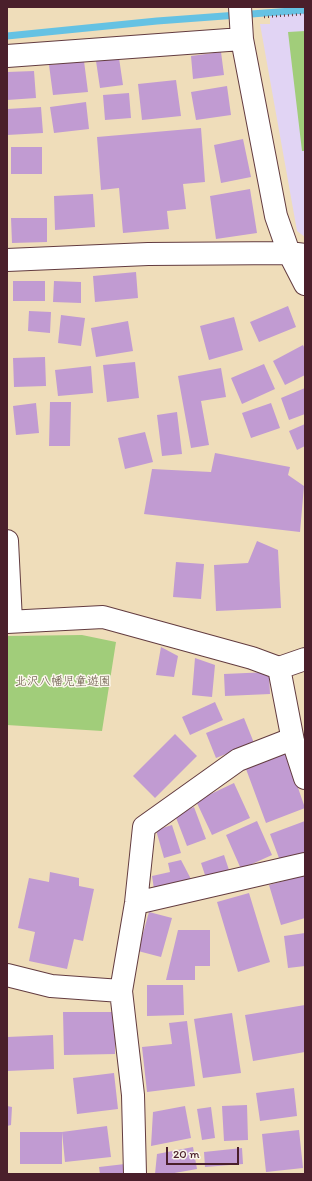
<!DOCTYPE html>
<meta charset="utf-8">
<style>
body{margin:0}
#map{position:relative;width:312px;height:1181px;overflow:hidden;background:#efddba;font-family:Itim,sans-serif}
canvas{display:block}
.frame{position:absolute;inset:0;border:8px solid #4a1f2b;pointer-events:none}
.scale{position:absolute;left:166px;top:1147px;width:73px;height:18px;box-sizing:border-box;border:2px solid #4a1f2b;border-top:0;padding-left:5px;font-size:12px;line-height:14px;white-space:nowrap;color:#4a1f2b;-webkit-text-stroke:3px #fbf7ec;paint-order:stroke}
</style>
<div id="map">
<canvas width="312" height="1181"></canvas>
<div class="frame"></div>
<div class="scale">20 m</div>
</div>
<script>
const ctx = document.querySelector('canvas').getContext('2d');
ctx.lineJoin = 'round';
function fill(path, color) { ctx.fillStyle = color; ctx.fill(path, 'evenodd'); }
function stroke(path, color, width, dash) { ctx.strokeStyle = color; ctx.lineWidth = width; ctx.lineCap = dash ? 'butt' : 'round'; ctx.setLineDash(dash || []); ctx.stroke(path); }
function drawText(font, color, halo, rows, align = 'center') {
  ctx.font = font + ' Itim,"Klee One",sans-serif'; ctx.lineWidth = 3; ctx.setLineDash([]); ctx.textBaseline = 'middle'; ctx.strokeStyle = halo; ctx.fillStyle = color; for (const [text, x, y, turn = 0] of rows) {
    ctx.save(); ctx.translate(x, y); ctx.rotate((+turn || 0) * Math.PI / 180); ctx.textAlign = isNaN(turn) ? turn : align; if (halo) ctx.strokeText(text, 0, 0); ctx.fillText(text, 0, 0); ctx.restore();
  }
}
fill(new Path2D(`
 M 305,9 L 305,237 L 297,231 L 260,24 L 270,24 L 270,10 Z`), '#e1d4f4');
fill(new Path2D(`
 M 305,31 L 305,151 L 302,151 L 288,32 Z
 M 82,635 L 116,642 L 102,731 L 7,725 L 7,636 Z`), '#a1cd7a');
stroke(new Path2D(`
 M 7,36 L 157,21 L 305,10`), '#65c2e3', 7);
fill(new Path2D(`
 M 221,52 L 224,75 L 193,79 L 191,56 Z
 M 119,58 L 123,85 L 100,88 L 96,61 Z
 M 84,61 L 88,92 L 53,95 L 49,65 Z
 M 34,71 L 36,98 L 7,100 L 7,72 Z
 M 176,80 L 181,116 L 142,120 L 138,84 Z
 M 227,86 L 231,115 L 196,120 L 191,92 Z
 M 129,93 L 131,118 L 105,120 L 103,95 Z
 M 86,102 L 89,129 L 54,133 L 50,107 Z
 M 41,107 L 43,133 L 7,135 L 7,109 Z
 M 201,128 L 205,182 L 183,184 L 186,209 L 167,211 L 169,229 L 123,233 L 119,188 L 101,190 L 97,137 Z
 M 243,139 L 251,177 L 221,183 L 214,145 Z
 M 11,147 L 42,147 L 42,174 L 11,174 Z
 M 250,189 L 257,233 L 216,239 L 210,196 Z
 M 93,194 L 95,227 L 55,230 L 54,196 Z
 M 11,218 L 47,218 L 47,242 L 12,243 Z
 M 136,272 L 138,298 L 95,302 L 93,276 Z
 M 13,281 L 45,281 L 45,301 L 13,301 Z
 M 54,281 L 81,282 L 81,303 L 53,302 Z
 M 288,306 L 296,327 L 259,342 L 250,322 Z
 M 29,311 L 51,312 L 50,333 L 28,331 Z
 M 61,315 L 85,318 L 81,346 L 58,343 Z
 M 234,317 L 243,350 L 209,360 L 200,326 Z
 M 128,321 L 133,351 L 96,357 L 91,328 Z
 M 303,345 L 305,349 L 305,375 L 285,385 L 273,361 Z
 M 45,357 L 46,386 L 14,387 L 13,358 Z
 M 135,362 L 139,398 L 107,402 L 103,365 Z
 M 264,364 L 275,389 L 242,404 L 231,378 Z
 M 91,366 L 93,393 L 58,396 L 55,370 Z
 M 221,368 L 226,397 L 201,401 L 209,445 L 191,448 L 178,376 Z
 M 305,388 L 305,414 L 289,420 L 281,398 Z
 M 50,402 L 71,402 L 70,446 L 49,446 Z
 M 36,403 L 39,433 L 16,435 L 13,406 Z
 M 271,403 L 280,428 L 251,438 L 242,413 Z
 M 177,412 L 182,454 L 162,456 L 157,415 Z
 M 305,424 L 305,446 L 297,450 L 289,431 Z
 M 145,432 L 153,462 L 125,469 L 118,438 Z
 M 215,453 L 290,467 L 288,475 L 304,486 L 300,532 L 144,514 L 152,469 L 211,472 Z
 M 257,541 L 278,550 L 281,608 L 216,611 L 214,565 L 248,563 Z
 M 176,562 L 204,564 L 201,599 L 173,597 Z
 M 161,647 L 178,656 L 174,677 L 156,675 Z
 M 195,658 L 215,665 L 212,697 L 192,695 Z
 M 269,672 L 270,694 L 225,696 L 224,674 Z
 M 215,702 L 223,720 L 190,735 L 182,717 Z
 M 244,718 L 254,743 L 216,758 L 206,733 Z
 M 175,734 L 197,756 L 155,798 L 133,776 Z
 M 286,753 L 305,808 L 266,823 L 246,769 Z
 M 234,783 L 250,818 L 212,835 L 196,801 Z
 M 194,807 L 206,839 L 187,846 L 175,815 Z
 M 257,821 L 272,855 L 241,869 L 226,835 Z
 M 305,821 L 305,858 L 282,866 L 270,834 Z
 M 172,825 L 181,853 L 164,858 L 156,830 Z
 M 224,855 L 229,870 L 206,878 L 201,863 Z
 M 181,860 L 192,881 L 154,889 L 152,876 L 170,872 L 168,863 Z
 M 50,872 L 79,878 L 79,886 L 94,889 L 83,941 L 74,939 L 67,969 L 29,961 L 35,932 L 18,928 L 29,878 L 49,882 Z
 M 305,875 L 305,918 L 281,925 L 269,885 Z
 M 249,893 L 270,962 L 238,972 L 217,902 Z
 M 149,912 L 172,918 L 161,957 L 138,951 Z
 M 178,930 L 210,930 L 210,966 L 195,966 L 195,980 L 166,980 Z
 M 305,933 L 305,966 L 288,968 L 284,936 Z
 M 147,985 L 183,985 L 184,1015 L 147,1016 Z
 M 305,1005 L 305,1052 L 253,1061 L 245,1015 Z
 M 63,1012 L 115,1012 L 115,1054 L 64,1055 Z
 M 232,1013 L 241,1073 L 203,1078 L 194,1019 Z
 M 187,1021 L 195,1086 L 147,1092 L 142,1047 L 172,1044 L 169,1023 Z
 M 53,1035 L 54,1069 L 7,1071 L 7,1037 Z
 M 114,1073 L 118,1109 L 77,1114 L 73,1078 Z
 M 294,1088 L 297,1116 L 260,1121 L 256,1093 Z
 M 247,1105 L 248,1140 L 224,1141 L 222,1106 Z
 M 7,1106 L 12,1107 L 11,1125 L 7,1126 Z
 M 185,1106 L 191,1138 L 151,1146 L 153,1112 Z
 M 211,1107 L 215,1138 L 202,1140 L 197,1109 Z
 M 107,1126 L 111,1157 L 65,1162 L 62,1132 Z
 M 299,1130 L 303,1168 L 266,1172 L 262,1134 Z
 M 20,1132 L 62,1132 L 62,1164 L 20,1164 Z
 M 193,1147 L 197,1169 L 169,1174 L 155,1174 L 157,1154 Z
 M 242,1148 L 243,1164 L 205,1167 L 204,1152 Z
 M 125,1164 L 126,1174 L 100,1174 L 99,1167 Z`), '#c19bd2');
const minor = new Path2D(`
 M 240,7 L 242,39 L 276,216 L 289,253 L 305,284
 M 7,56 L 242,39
 M 7,260 L 148,254 L 289,253 L 305,255
 M 7,541 L 11,621
 M 7,622 L 103,617 L 252,658 L 279,668
 M 305,659 L 279,668 L 293,741 L 305,778
 M 136,903 L 305,864
 M 7,975 L 51,986 L 121,991
 M 135,1174 L 133,1095 L 121,991 L 136,903 L 144,827 L 238,760 L 292,739`);
stroke(minor, '#633c40', 24);
stroke(new Path2D(`
 M 264,17 L 305,14`), '#633c40', 2.5, [1, 3]);
stroke(minor, '#fff', 22);
drawText('12px', '#645343', '#fbf7ec', [
 ["北沢八幡児童遊園",63,682]
]);
</script>
